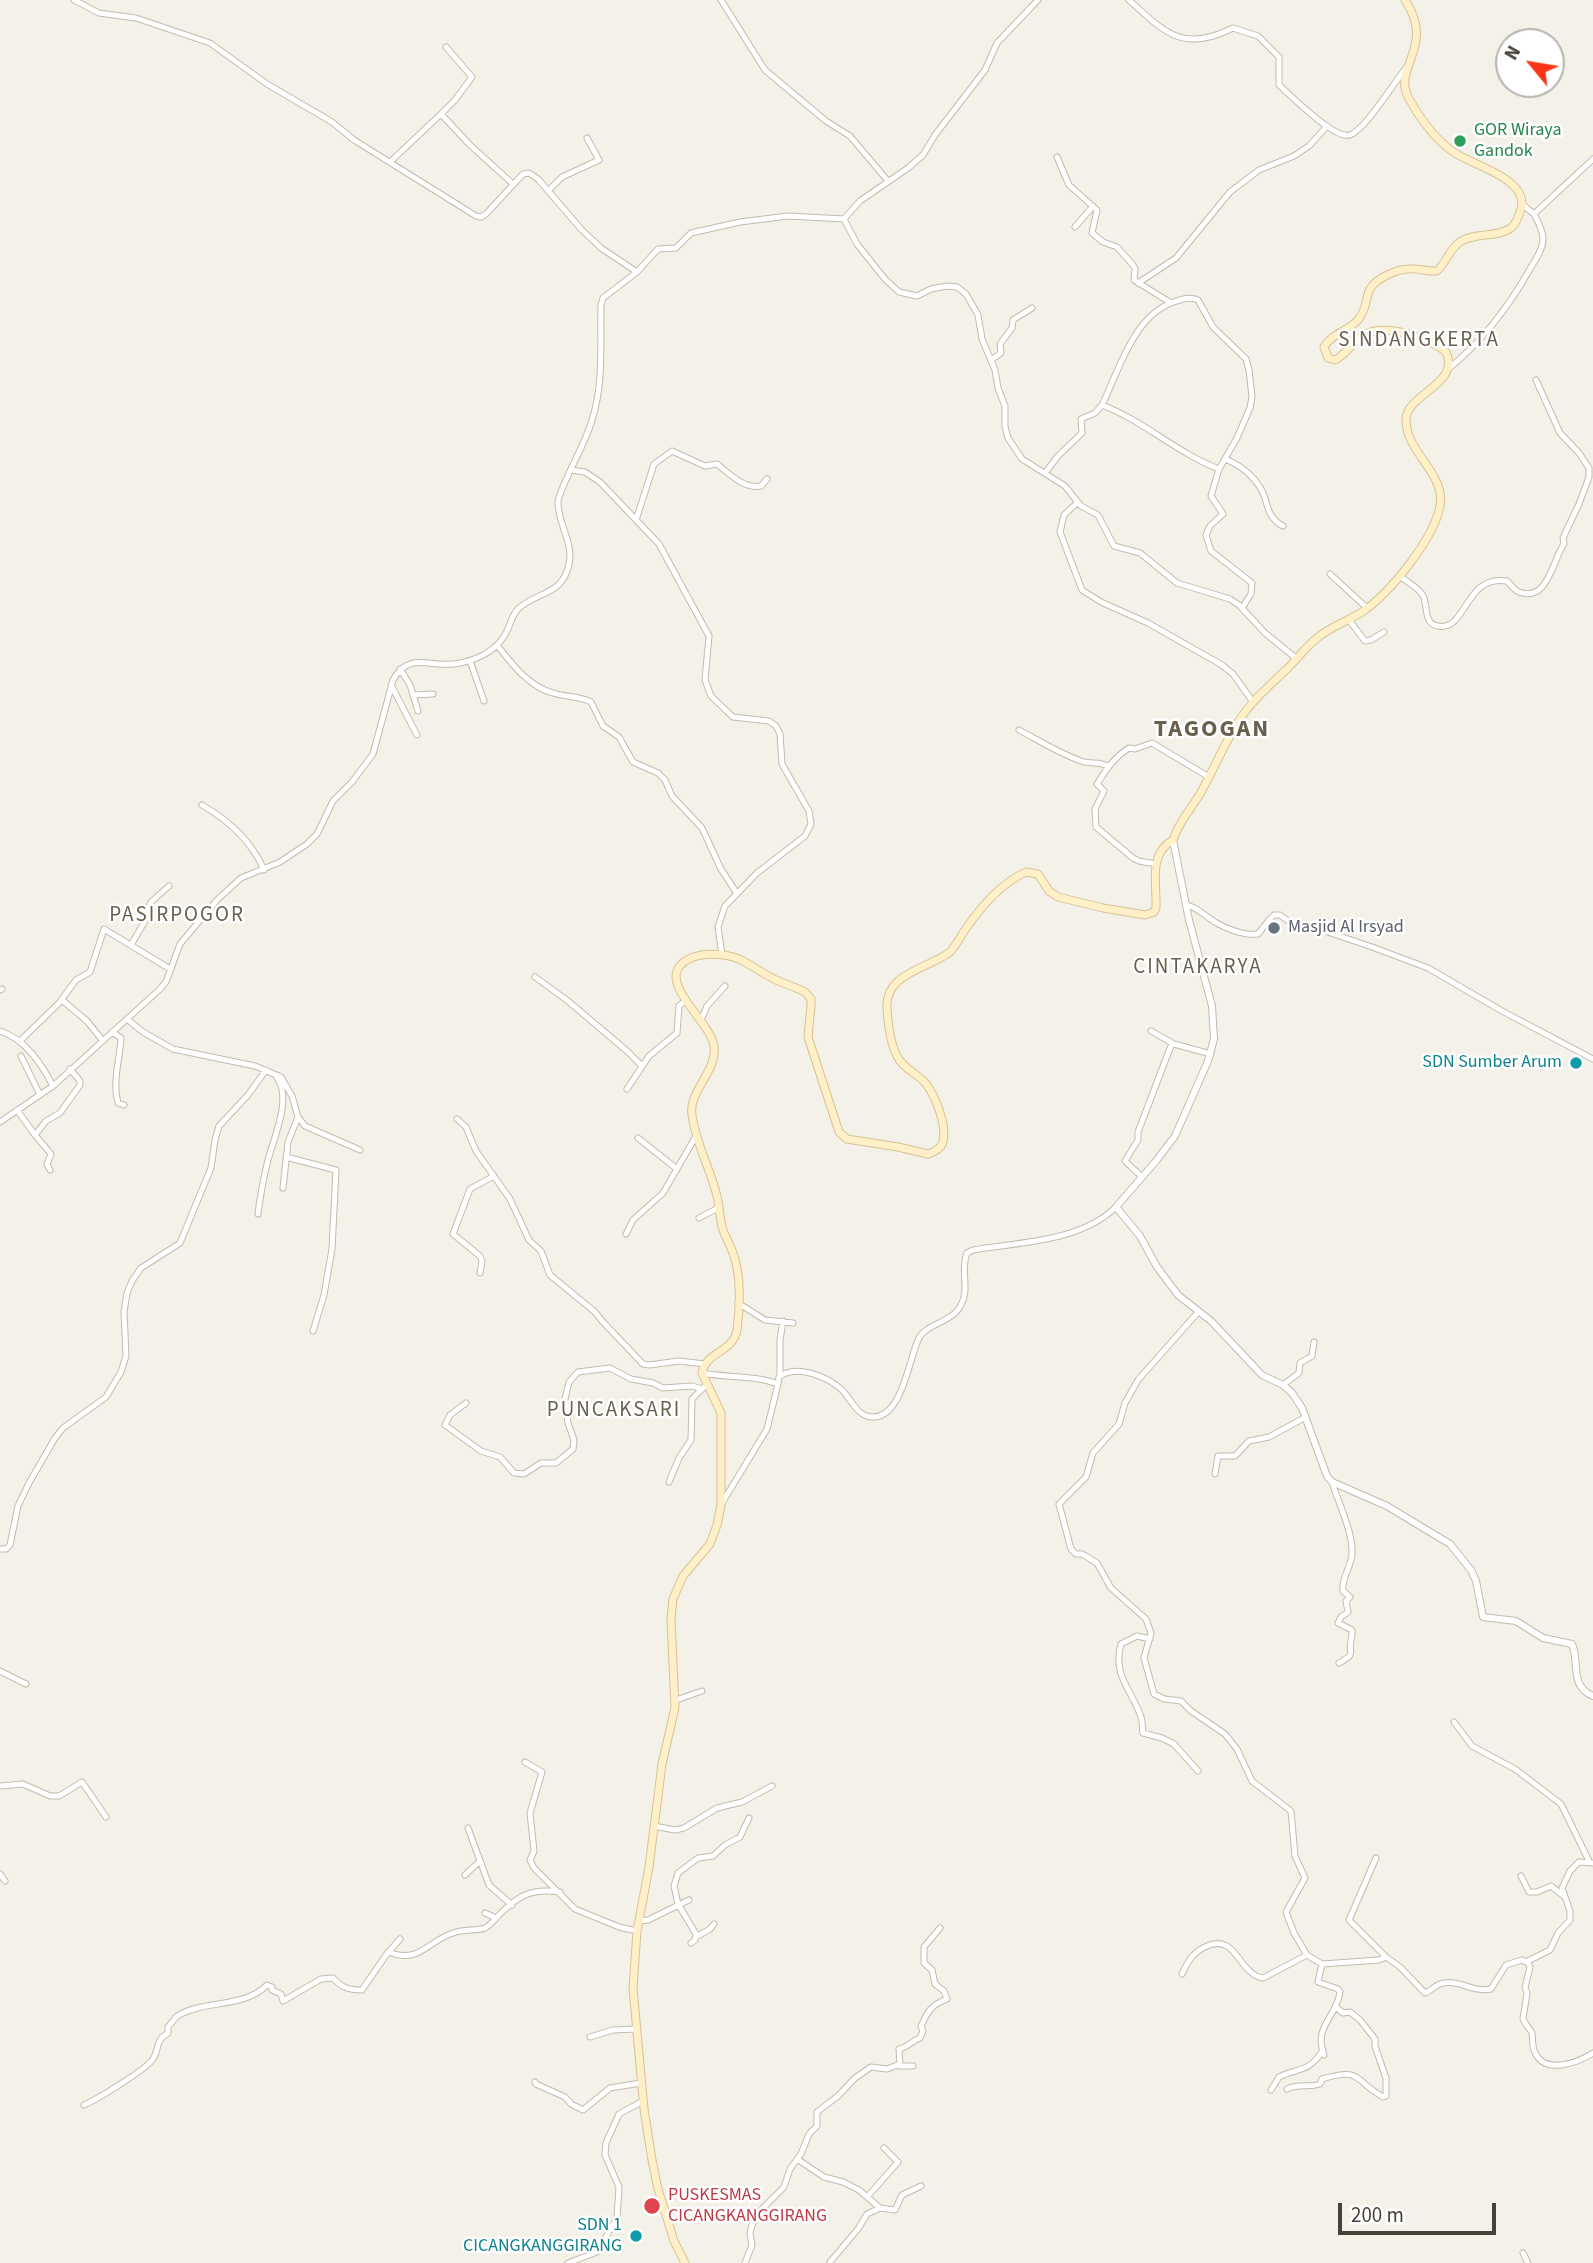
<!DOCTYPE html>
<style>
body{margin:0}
#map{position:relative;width:1593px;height:2263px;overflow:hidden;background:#f4f1e9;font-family:"Source Sans 3",sans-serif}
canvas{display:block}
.north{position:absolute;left:1495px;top:28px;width:70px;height:70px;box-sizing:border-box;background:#fff;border:2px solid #b6b3af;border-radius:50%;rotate:300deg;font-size:19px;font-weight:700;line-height:28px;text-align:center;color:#484137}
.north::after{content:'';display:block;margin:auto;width:24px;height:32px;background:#fc3418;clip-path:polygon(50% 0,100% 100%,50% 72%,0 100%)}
.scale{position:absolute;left:1338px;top:2203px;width:158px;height:32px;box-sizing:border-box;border:4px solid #484137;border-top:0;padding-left:9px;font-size:21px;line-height:24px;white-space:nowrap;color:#484137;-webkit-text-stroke:5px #fff;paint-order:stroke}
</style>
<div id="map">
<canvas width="1593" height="2263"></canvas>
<div class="north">N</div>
<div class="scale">200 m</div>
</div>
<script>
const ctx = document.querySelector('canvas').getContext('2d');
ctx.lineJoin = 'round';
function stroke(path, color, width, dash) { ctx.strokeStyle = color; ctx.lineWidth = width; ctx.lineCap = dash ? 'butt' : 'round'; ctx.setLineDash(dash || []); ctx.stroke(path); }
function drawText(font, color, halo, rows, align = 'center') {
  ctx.font = font + ' "Source Sans 3",sans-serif'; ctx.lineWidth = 5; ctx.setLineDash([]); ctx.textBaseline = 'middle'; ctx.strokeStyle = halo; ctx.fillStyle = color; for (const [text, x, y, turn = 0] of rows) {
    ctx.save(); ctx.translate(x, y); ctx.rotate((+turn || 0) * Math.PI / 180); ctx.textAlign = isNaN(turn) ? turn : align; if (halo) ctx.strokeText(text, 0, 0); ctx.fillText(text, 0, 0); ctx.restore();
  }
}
const minor = new Path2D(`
 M 74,0 L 99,13 L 136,18 L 210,43 L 267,84 L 332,122 L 354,140 L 476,216 L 481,217 L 486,214 L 523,174 L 529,173 L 538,179 L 581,229 L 601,248 L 637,272
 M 721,0 L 765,70 L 826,121 L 850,136 L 888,181
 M 1129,0 C 1165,33 1183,53 1233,28 L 1258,36 L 1279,57 L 1279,85 C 1291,96 1335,140 1350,135 C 1366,129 1394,82 1407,67
 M 446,47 L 472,77 L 455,100 L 441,114 L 470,145 L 513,184
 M 1057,157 L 1069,185 L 1097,210 L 1092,233 L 1103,242 L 1117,247 L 1133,265 L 1135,269 L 1134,280 L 1171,303
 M 390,162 L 441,114
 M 548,191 L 562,177 L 599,160 L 587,138
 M 1522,204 L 1534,214 L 1593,159
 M 844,219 L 857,244 L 885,279 L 899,292 L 917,296 L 931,289 L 947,286 L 957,287 L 966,294 L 978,315 L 982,339 L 995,370 L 998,388 L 1005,406 L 1005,427 L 1008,438 L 1022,459 L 1065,486 L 1081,506 L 1098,515 L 1114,546 L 1140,553 L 1177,583 L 1230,599 L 1239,605 L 1265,633 L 1297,659
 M 1075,227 L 1093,206
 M 1138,283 L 1176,258 L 1230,192 L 1259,170 L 1294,156 L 1309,146 L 1327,126
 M 991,360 L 1001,353 L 1000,344 L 1012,328 L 1013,320 L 1032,308
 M 1448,369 C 1483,341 1508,308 1530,269 C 1535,260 1543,250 1543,239 C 1543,230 1538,222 1534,214
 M 1102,405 C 1144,421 1177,453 1219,469
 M 1225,459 C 1243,466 1259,480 1265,498 C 1268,510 1271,520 1283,526
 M 571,470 L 585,472 L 600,482 L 659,544 L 709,636 L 705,680 L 711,696 L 733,717 L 769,721 L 776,726 L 780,734 L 782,764 L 809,811 L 811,824 L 805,836 L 757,873 L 725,906 L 718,927 L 722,955
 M 1045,473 L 1058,456 L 1082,433 L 1081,419 L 1095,413 L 1102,405 C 1119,370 1133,318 1171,303 C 1180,300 1188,296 1198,300 L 1213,327 L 1246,359 L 1249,370 L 1252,397 L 1250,408 L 1237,438 L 1219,469 L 1211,496 L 1223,514 L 1210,526 L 1206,535 L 1211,551 L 1252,583 L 1251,594 L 1242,608
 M 1078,502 L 1064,515 L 1060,532 L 1082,590 L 1101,602 L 1148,623 L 1222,665 L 1233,674 L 1253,702
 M 636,520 L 654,464 L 672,451 L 705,466 L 717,464 C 730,474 743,489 761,486 L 767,479
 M 1330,574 L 1367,608
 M 1400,576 C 1407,582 1417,587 1422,594 C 1429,603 1422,624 1438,626 C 1467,632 1464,574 1507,581 C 1511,585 1514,590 1519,592 C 1548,603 1553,559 1564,544 L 1563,538 L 1579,504 L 1589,477 L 1589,468 L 1579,453 L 1560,433 L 1536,380
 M 1349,620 L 1365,641 L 1371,640 L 1384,632
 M 497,645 C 511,663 529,687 553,693 C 565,697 580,696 591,702 L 603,726 L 619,737 L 633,762 L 658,773 L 665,780 L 672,796 L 702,828 L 721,869 L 736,892
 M 470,661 L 484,701
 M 400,669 L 410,685 L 418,711
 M 391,685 L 417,735
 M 413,695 L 433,694
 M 1019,730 C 1040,741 1059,753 1081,761 C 1091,765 1093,760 1108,766
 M 202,805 C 228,820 252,842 264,870
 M 1156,864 L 1139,861 L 1133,858 L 1096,827 L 1095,809 L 1104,791 L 1097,784 C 1107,769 1113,758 1129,748 L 1135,749 L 1152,743 L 1209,777
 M 1186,905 C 1198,907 1204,916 1215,922 C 1226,929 1245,936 1258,934 L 1269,920 L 1274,915 L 1280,915 L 1300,929 L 1319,929 L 1372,947 L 1428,968 L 1502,1011 L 1593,1059
 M 131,945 L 145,921 L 146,912 L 151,902 L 169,886
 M 535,977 L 568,1001 L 627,1051 L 642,1066
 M 0,990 L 2,989
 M 62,1000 L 87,1021 L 103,1041
 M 127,1019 L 143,1032 L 173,1049 L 255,1066 L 281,1077 L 292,1096 L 298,1117 L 305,1126 L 360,1150
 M 701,1020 L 707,1006 L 725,986
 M 0,1031 C 25,1039 41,1063 53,1086
 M 1151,1031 L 1174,1044 L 1211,1054
 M 112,1032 L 121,1038 C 120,1059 112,1081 118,1103 L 124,1105
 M 20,1041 L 59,1003 L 76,980 L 90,972 L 104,929 L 170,969
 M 21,1056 L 40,1095
 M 627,1089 L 649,1056 L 677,1033 L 679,1006 L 686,1000
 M 17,1110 L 35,1135
 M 457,1119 L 466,1127 L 476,1151 L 510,1199 L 529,1240 L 541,1251 L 550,1275 L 595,1312 L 603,1322 L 643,1364 L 649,1365 L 679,1361 L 705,1364
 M 0,1122 L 53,1086 L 159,990 L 166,982 L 180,944 L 218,899 L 241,878 L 280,862 L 307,844 L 317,834 L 333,801 L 352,782 L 373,754 L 393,680 C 410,649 433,670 460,663 C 479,659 498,650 507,631 C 511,623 512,614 519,608 C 539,591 563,595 569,564 C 574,542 557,523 558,501 C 566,473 584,448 592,420 C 604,383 600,344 601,305 L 603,298 L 637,272 L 658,249 L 676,248 L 691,233 L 740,222 L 788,216 L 844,219 L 860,201 L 908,168 L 923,155 L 935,135 L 985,70 L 997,43 L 1038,0
 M 638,1138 L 677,1169
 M 286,1157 L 336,1170 L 332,1249 L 324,1295 L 313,1331
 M 50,1170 L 47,1164 L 51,1154 L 35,1135 L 46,1121 L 60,1113 L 80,1085 L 80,1081 L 70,1069
 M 1142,1177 L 1125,1161 L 1138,1140 L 1138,1132 L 1172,1043
 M 283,1188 L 288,1142 L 298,1117
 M 258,1214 C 260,1197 263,1181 267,1164 C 272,1141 293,1099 277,1078
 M 699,1218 L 718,1208
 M 626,1234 L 633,1220 L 663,1193 L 696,1136
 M 480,1273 L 482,1261 L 480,1256 L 453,1234 L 470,1189 L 494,1176
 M 738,1303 L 765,1320 L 793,1323
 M 1199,1311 L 1138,1380 L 1125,1403 L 1119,1424 L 1093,1453 L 1086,1477 L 1059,1504 L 1071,1549 L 1076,1554 L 1082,1554 L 1097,1563 L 1111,1588 L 1146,1619 L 1151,1633 L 1144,1658 L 1154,1694 L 1164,1699 L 1181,1701 L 1191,1711 L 1225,1734 L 1237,1749 L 1252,1781 L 1291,1811 L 1295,1856 L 1305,1878 L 1286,1912 L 1294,1933 L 1307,1955 L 1322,1964 L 1379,1960 L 1386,1957 L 1400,1967 L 1425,1993 C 1431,1991 1434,1986 1440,1984 C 1458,1978 1472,1993 1491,1989 L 1506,1965 L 1522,1960 L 1528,1963 L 1530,1967 L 1525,1987 L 1527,1993 L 1523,2019 C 1525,2024 1530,2029 1532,2033 C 1533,2039 1532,2045 1534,2050 C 1543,2076 1577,2063 1593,2053
 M 702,1373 C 728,1378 754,1375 778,1384 L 779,1377 C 796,1364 827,1376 842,1390 C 852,1400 857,1417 873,1417 C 903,1417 909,1357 919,1338 C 927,1323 952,1323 961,1305 C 970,1289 960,1270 967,1253 L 973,1250 C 1020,1242 1080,1242 1116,1207
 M 780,1376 L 780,1340 L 783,1321
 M 1283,1385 L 1299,1373 L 1300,1363 L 1312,1356 L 1314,1342
 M 466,1403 L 450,1415 L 445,1425 L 481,1451 L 500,1457 L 514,1473 L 524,1474 L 541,1463 L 556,1463 L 573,1449 L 574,1440 L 568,1423 L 565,1399 L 569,1382 L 578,1372 L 610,1368 L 631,1379 L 653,1383 L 663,1388 L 692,1386 L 702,1389
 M 1215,1474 L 1218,1456 L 1235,1456 L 1249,1441 L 1269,1437 L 1306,1417
 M 669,1482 L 679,1458 L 691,1440 L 692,1399 L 704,1387
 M 1332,1482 C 1338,1502 1353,1532 1352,1553 C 1352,1566 1341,1578 1343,1591 L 1350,1597 L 1346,1601 L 1348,1612 L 1341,1617 L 1338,1623 L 1352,1630 C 1353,1633 1351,1637 1351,1641 C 1348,1655 1357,1653 1339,1663
 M 722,1503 L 767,1429 L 778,1384
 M 0,1549 L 6,1549 L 10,1545 L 18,1506 L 29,1483 L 55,1438 L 63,1428 L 106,1397 L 121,1372 L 126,1356 L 124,1312 L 127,1293 L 132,1281 L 141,1268 L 180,1243 L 211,1168 L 215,1140 L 219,1126 L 248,1095 L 266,1070
 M 1150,1639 L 1137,1636 L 1121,1644 C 1112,1675 1132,1690 1141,1717 C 1143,1722 1142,1728 1143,1733 L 1162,1738 L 1174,1744 L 1198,1771
 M 0,1671 L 26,1684
 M 676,1700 L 702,1691
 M 1454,1722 L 1472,1746 L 1515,1769 L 1561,1804 L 1589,1861
 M 525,1762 L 542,1772 L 530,1813 L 534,1851 L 530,1860 L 534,1868 L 575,1909 L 619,1927 L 637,1931
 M 0,1786 L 23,1784 L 50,1796 L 59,1796 L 82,1782 L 106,1817
 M 654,1826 L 675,1830 L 684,1828 L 717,1808 L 742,1802 L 772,1786
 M 468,1828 L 489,1885 L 512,1905
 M 1376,1858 L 1349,1920 L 1386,1957
 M 0,1874 L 5,1881
 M 465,1875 L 480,1861
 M 1521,1876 L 1529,1892 L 1537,1892 L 1551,1886 L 1565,1897
 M 485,1913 L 496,1918
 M 639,1921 L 648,1920 L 689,1900
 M 696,1937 L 710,1929 L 714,1924
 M 691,1943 L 695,1940 L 696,1934 L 678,1904 L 674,1886 L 678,1873 L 698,1858 L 713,1856 L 725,1845 L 740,1837 L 749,1818
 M 388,1952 C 420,1964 426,1942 453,1933 C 463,1929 478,1931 485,1928 C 492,1924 496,1918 501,1913 C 520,1894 534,1888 560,1892
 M 1526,1962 L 1550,1950 L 1558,1933 L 1570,1920 L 1570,1911 L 1562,1888 L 1570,1871 L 1579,1862 L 1593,1863
 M 1182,1974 C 1188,1961 1193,1952 1207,1946 C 1237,1933 1238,1974 1263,1978 L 1307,1955
 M 590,2037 L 613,2030 L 636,2029
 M 899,2066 L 913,2066
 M 535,2082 L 536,2084 L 565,2097 L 571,2104 L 583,2110 L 610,2088 L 641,2083
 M 1287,2089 C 1298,2083 1309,2088 1320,2084 L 1322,2079 C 1362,2067 1353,2080 1383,2097 L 1386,2096 L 1386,2078 L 1375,2046 L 1375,2039 L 1360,2020 L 1350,2012 L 1343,2013 L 1337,2008
 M 1271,2090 L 1279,2077 C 1297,2068 1309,2072 1321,2053 L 1324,2055 C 1313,2026 1337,2017 1340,1992 L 1338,1989 L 1318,1982 L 1322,1964
 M 84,2105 C 96,2100 147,2069 153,2059 C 160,2049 154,2041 168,2033 L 168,2027 C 172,2023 174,2018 179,2015 C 205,2000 245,2008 267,1985 L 272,1987 L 272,1990 L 281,1994 L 283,2001 L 321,1979 L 333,1978 C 342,1988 349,1990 362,1990 L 386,1955 L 400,1939
 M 797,2159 L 824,2177 L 843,2182 L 859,2190 L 880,2208 L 867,2214 L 858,2229 L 830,2262
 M 868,2196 L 898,2162 L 884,2148
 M 880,2208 L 895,2210 L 902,2195 L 921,2186
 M 1523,2253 L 1528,2263
 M 568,2263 L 597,2252 L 617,2218 L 619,2187 L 605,2155 L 606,2143 L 619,2114 L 643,2101
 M 745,2263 L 752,2245 L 750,2233 L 752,2225 L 762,2209 L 784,2187 L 790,2169 L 801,2154 L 809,2134 L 817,2126 L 817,2112 L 838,2096 L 855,2078 L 871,2067 L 887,2069 L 900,2064 L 899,2049 C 908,2047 912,2041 920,2038 L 923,2031 L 921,2026 C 928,2011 931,2005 947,1999 L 944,1991 L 935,1984 L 932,1970 L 924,1963 L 924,1947 L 940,1928`);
const tertiary = new Path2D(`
 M 1173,840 L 1189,920 L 1212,1006 L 1214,1039 L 1208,1061 L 1175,1136 L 1156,1161 L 1116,1207 L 1140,1236 L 1157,1267 L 1178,1295 L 1211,1321 L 1262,1375 L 1283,1385 L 1292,1393 L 1302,1408 L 1327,1476 L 1332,1482 L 1387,1506 L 1450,1544 L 1471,1570 L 1476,1581 L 1483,1617 L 1516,1621 L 1543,1638 L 1572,1644 C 1580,1663 1569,1686 1593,1696`);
const secondary = new Path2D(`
 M 685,2263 L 674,2241 L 658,2189 L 652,2160 L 644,2109 L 633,1988 L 637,1931 L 649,1867 L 662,1764 L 675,1708 L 671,1619 L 673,1599 L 683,1576 L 710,1544 L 717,1525 L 721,1505 L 721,1413 L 702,1373 C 706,1351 733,1353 737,1330 C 740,1308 741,1277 734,1256 C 731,1246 725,1237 722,1227 C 720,1217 719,1206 717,1196 C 710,1168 696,1144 692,1115 C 688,1091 718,1071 714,1046 C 710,1022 664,988 679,967 C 691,951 722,952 739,959 C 752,965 763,974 776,980 C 785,984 795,987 805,992 L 811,999 L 811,1005 L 808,1037 L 839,1132 L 847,1139 L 898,1147 L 928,1154 C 934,1152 942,1148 943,1141 C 947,1126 936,1098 927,1085 C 919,1074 903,1069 897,1056 C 890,1043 888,1023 887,1009 C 884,973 928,969 950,952 C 956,946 960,937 965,930 C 980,908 1001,883 1026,872 L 1038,874 L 1049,891 L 1058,897 L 1103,908 L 1145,915 L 1154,912 L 1156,908 C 1157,883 1148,854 1173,840 C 1178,823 1191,809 1200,794 C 1213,771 1223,746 1237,724 C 1250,702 1269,686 1287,669 C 1297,659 1306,647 1317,638 C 1330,627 1348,621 1362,612 C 1390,593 1434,539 1440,506 C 1446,473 1405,452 1406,419 C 1407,394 1461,384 1446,352 C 1429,337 1384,323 1364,335 C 1352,342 1347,354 1335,360 L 1328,358 L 1324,347 C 1331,334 1348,331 1358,320 C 1367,310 1365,299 1370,289 C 1376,278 1398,269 1409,269 C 1419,268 1427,272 1437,271 C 1446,263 1450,248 1460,242 C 1475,232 1497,238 1511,228 C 1517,223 1519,215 1521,209 C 1530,178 1470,165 1452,151 C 1434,138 1418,116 1408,97 C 1393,67 1436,46 1405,0`);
stroke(minor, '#c3bbae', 7);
stroke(tertiary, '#c3bbae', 8);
stroke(secondary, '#d5c398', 9);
stroke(minor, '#fff', 5);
stroke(tertiary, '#fff', 6);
stroke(secondary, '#fff0c8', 7);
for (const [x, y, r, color] of [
 [1460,141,7,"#2e9e5b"],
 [1274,928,7,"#6b7280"],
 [1576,1063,7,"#0f9aa8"],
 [652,2206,9,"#e0444e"],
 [636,2236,7,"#0f9aa8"]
]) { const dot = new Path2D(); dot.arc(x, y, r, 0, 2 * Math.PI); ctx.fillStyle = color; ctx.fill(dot); stroke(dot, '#fff', 2.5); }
drawText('18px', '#27864d', '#fff', [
 ["GOR Wiraya",1474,131],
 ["Gandok",1474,152]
], 'left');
drawText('18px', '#5b616d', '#fff', [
 ["Masjid Al Irsyad",1288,928]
], 'left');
drawText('18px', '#0d838f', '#fff', [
 ["SDN Sumber Arum",1562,1063],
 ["SDN 1",622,2226],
 ["CICANGKANGGIRANG",622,2247]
], 'right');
drawText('18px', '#be3a42', '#fff', [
 ["PUSKESMAS",668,2196],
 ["CICANGKANGGIRANG",668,2217]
], 'left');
ctx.letterSpacing = '2px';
drawText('21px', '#6b5f4e', '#fff', [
 ["SINDANGKERTA",1419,341],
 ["PASIRPOGOR",177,916],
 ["CINTAKARYA",1198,968],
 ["PUNCAKSARI",614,1411]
]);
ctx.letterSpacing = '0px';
ctx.letterSpacing = '2px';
drawText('bold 24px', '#6b5f4e', '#fff', [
 ["TAGOGAN",1212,731]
]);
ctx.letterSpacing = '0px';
</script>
